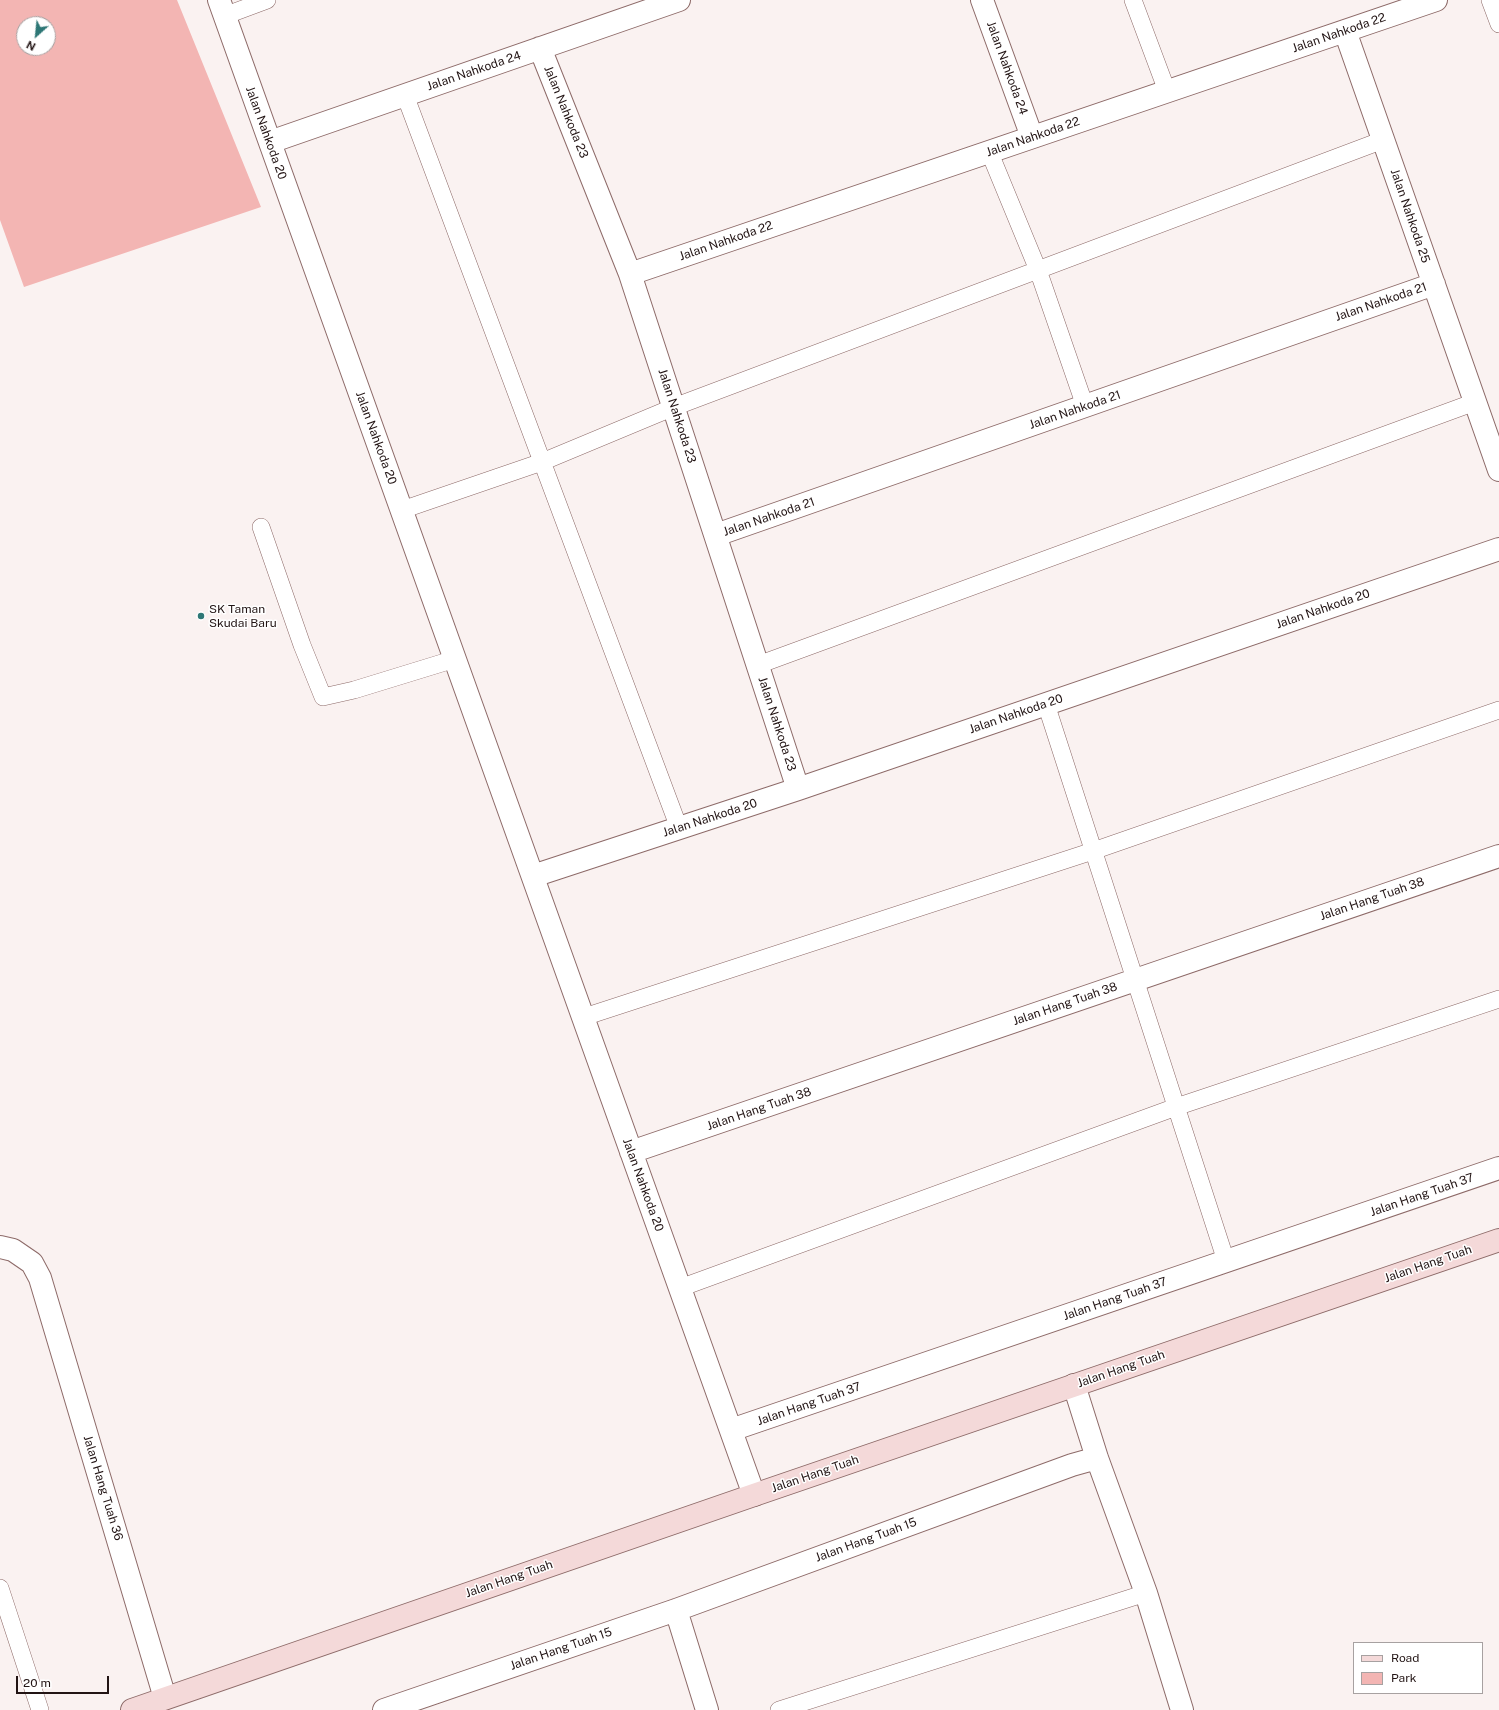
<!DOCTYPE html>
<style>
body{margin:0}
#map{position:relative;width:1499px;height:1710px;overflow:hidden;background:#faf2f1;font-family:"Public Sans",sans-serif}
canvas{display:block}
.legend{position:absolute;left:1353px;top:1642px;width:130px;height:52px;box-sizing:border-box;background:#fff;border:1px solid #a7a1a1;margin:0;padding:5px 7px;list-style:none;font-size:12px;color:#221414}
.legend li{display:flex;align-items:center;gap:8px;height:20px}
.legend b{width:20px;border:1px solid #a7a1a1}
.north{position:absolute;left:16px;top:16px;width:40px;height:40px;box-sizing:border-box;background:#fff;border:1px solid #a7a1a1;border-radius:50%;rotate:207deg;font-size:11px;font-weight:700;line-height:16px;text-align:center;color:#221414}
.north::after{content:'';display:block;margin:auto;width:14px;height:18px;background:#2e7776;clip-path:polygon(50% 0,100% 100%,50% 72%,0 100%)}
.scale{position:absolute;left:16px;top:1676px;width:93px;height:18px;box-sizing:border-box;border:2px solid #221414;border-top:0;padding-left:5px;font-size:12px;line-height:14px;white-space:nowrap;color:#221414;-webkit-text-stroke:3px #fff;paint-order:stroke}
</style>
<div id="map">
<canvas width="1499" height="1710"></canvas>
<ul class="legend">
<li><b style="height:5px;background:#f4d9d9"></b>Road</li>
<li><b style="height:11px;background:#f3b5b3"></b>Park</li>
</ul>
<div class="north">N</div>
<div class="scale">20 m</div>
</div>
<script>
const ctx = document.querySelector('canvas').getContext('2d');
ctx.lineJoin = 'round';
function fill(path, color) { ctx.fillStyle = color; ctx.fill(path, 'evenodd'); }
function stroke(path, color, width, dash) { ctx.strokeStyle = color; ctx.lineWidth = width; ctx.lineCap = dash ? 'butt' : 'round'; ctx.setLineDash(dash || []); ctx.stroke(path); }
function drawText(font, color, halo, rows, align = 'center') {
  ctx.font = font + ' "Public Sans",sans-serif'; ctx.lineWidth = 3; ctx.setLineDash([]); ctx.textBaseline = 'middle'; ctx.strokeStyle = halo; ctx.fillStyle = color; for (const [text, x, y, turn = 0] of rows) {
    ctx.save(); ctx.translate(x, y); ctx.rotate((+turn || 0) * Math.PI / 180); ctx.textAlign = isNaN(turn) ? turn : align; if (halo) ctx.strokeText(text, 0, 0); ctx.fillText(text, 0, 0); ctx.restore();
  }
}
fill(new Path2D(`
 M 0,0 L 177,0 L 261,207 L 24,287 L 0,220 ZM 24,24 L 48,24 L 48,48 L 24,48 Z`), '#f3b5b3');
const lane = new Path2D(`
 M 1133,0 L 1167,91
 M 1490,0 L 1499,24
 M 224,16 L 267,0
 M 405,95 L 679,828
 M 989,151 L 1038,270 L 1085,406
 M 402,510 L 542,462 L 674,407 L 1383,140
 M 261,527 L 302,645 L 323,697 L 354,690 L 455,659
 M 758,665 L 1475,402
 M 1046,704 L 1226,1261
 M 584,1017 L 1093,851 L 1499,710
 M 680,1288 L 1176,1107 L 1499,999
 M 0,1588 L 40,1710
 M 779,1710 L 1146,1593`);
const street = new Path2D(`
 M 219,0 L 754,1495
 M 982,0 L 1032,137
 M 1345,31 L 1499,470
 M 540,48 L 630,274 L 798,789
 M 270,142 L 679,0
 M 630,274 L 1436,0
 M 716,535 L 1434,284
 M 533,876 L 798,789 L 1499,549
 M 631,1152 L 1499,856
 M 0,1247 L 13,1250 L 32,1263 L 40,1278 L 165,1698
 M 1074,1385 L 1097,1458 L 1146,1593 L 1182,1710
 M 731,1430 L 1499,1168
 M 676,1610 L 707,1710
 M 384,1710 L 676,1610 L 1072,1465 L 1097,1458`);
const secondary = new Path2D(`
 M 132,1710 L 754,1495 L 1499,1240`);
stroke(lane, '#8d6a68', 18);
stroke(street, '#8d6a68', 24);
stroke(secondary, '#8d6a68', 24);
stroke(lane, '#fff', 17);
stroke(street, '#fff', 22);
stroke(secondary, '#f4d9d9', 22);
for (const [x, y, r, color] of [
 [201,616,4,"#2e7776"]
]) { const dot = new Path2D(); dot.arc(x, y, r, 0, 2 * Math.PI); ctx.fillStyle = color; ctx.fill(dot); stroke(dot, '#fff', 1.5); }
drawText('12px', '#221414', '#fff', [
 ["Jalan Nahkoda 22",1339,33,-19],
 ["Jalan Nahkoda 24",1007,68,70],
 ["Jalan Nahkoda 24",474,71,-19],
 ["Jalan Nahkoda 23",566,112,68],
 ["Jalan Nahkoda 20",266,133,70],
 ["Jalan Nahkoda 22",1033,137,-19],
 ["Jalan Nahkoda 25",1410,216,71],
 ["Jalan Nahkoda 22",726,241,-19],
 ["Jalan Nahkoda 21",1381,302,-19],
 ["Jalan Nahkoda 21",1075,410,-19],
 ["Jalan Nahkoda 23",677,416,72],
 ["Jalan Nahkoda 20",376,438,70],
 ["Jalan Nahkoda 21",769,517,-19],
 ["Jalan Nahkoda 20",1323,609,-19],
 ["Jalan Nahkoda 20",1016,714,-19],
 ["Jalan Nahkoda 23",777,724,72],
 ["Jalan Nahkoda 20",710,818,-18],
 ["Jalan Hang Tuah 38",1372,899,-19],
 ["Jalan Hang Tuah 38",1065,1004,-19],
 ["Jalan Hang Tuah 38",759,1109,-19],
 ["Jalan Nahkoda 20",643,1185,70],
 ["Jalan Hang Tuah 37",1422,1195,-19],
 ["Jalan Hang Tuah",1428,1264,-19],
 ["Jalan Hang Tuah 37",1115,1299,-19],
 ["Jalan Hang Tuah",1121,1369,-19],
 ["Jalan Hang Tuah 37",809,1404,-19],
 ["Jalan Hang Tuah",815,1474,-19],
 ["Jalan Hang Tuah 36",103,1488,73],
 ["Jalan Hang Tuah 15",866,1540,-20],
 ["Jalan Hang Tuah",509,1579,-19],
 ["Jalan Hang Tuah 15",561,1649,-19]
]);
drawText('12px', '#221414', '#fff', [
 ["SK Taman",209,609],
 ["Skudai Baru",209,623]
], 'left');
</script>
